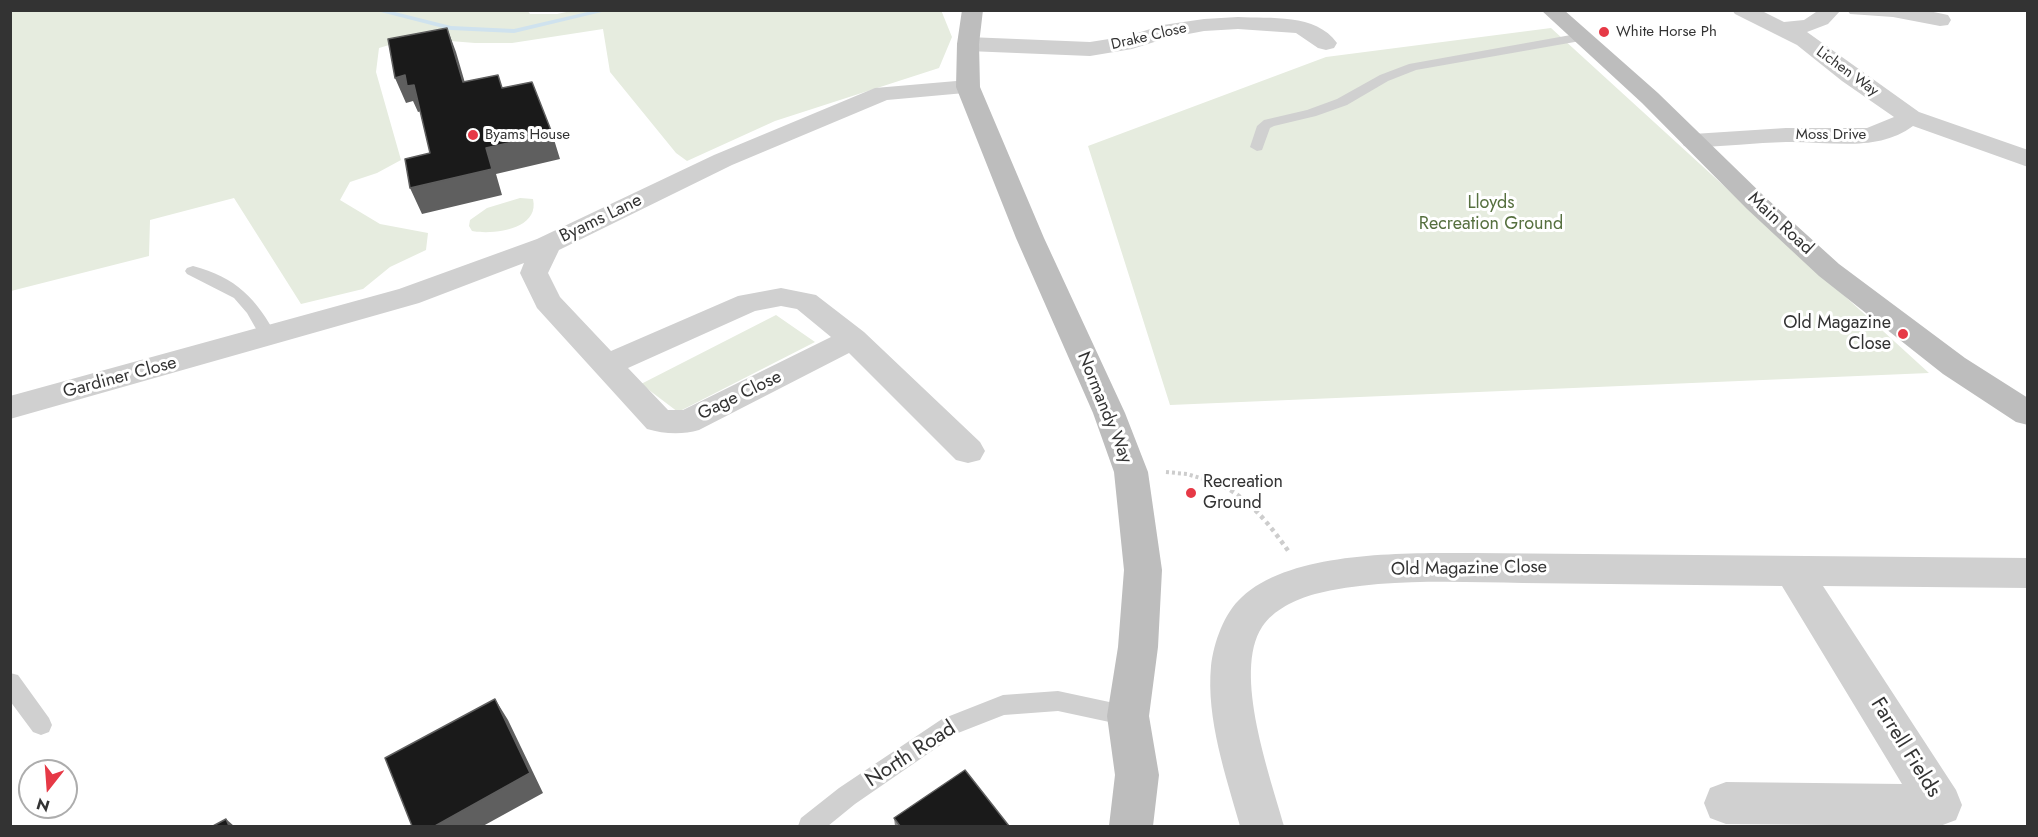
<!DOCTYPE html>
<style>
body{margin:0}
#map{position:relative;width:2038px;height:837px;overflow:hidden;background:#fff;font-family:Jost,sans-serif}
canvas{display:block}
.frame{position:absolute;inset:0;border:12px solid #333;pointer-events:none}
.north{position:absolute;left:18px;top:759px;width:60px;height:60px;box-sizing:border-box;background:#fff;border:2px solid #adadad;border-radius:50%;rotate:197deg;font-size:16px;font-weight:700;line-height:24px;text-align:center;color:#333}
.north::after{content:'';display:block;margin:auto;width:21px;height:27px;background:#e63946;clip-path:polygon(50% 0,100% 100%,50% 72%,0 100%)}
</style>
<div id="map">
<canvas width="2038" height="837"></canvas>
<div class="frame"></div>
<div class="north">N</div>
</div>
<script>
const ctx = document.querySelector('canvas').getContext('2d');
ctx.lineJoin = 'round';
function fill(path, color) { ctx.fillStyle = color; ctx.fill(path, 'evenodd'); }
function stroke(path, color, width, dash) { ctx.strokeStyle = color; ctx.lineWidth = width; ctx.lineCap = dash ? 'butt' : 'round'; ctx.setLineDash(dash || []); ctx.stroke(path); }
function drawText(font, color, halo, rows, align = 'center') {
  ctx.font = font + ' Jost,sans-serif'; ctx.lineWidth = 6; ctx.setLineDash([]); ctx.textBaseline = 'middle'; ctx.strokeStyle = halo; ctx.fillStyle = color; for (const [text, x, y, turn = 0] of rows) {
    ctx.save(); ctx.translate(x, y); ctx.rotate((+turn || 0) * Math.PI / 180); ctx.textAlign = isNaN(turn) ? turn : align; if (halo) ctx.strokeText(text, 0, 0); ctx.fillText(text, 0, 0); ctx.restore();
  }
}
fill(new Path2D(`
 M 527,10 L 530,14 L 557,14 L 576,10 L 941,10 L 952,37 L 939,68 L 775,121 L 687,161 L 676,153 L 610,72 L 603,29 L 512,43 L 475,43 L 413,38 L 379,48 L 376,72 L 401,160 L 377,173 L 350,182 L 340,200 L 380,224 L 428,233 L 426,250 L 390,267 L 363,289 L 301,304 L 234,198 L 150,220 L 149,256 L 11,291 L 11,11 Z
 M 1551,28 L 1929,373 L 1170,405 L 1088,146 L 1326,57 Z
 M 520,198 L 533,199 C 540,230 492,235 472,231 L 469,226 L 470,220 L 487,208 Z
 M 776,315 L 815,342 L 678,412 L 641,384 Z`), '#e6ecdf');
fill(new Path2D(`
 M 373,10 L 387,10 L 451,26 L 514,29 L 596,10 L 610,10 L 514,33 L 451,30 Z`), '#cfe2ee');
stroke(new Path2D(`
 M 1166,472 L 1187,474 L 1220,484`), '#cdcdcd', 4, [3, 3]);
stroke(new Path2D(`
 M 1216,483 C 1248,496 1270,525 1289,552`), '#cdcdcd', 4.5, [4, 4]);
fill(new Path2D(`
 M 1582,33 L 1586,34 L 1586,40 L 1416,70 L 1388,81 L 1347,105 L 1316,116 L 1274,126 L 1270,128 L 1262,150 L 1257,151 L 1250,147 L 1257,126 L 1264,120 L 1307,110 L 1337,99 L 1380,75 L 1409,64 Z
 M 193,266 C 236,277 257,299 277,337 L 275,341 L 263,341 L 247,313 L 234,298 L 187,274 L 185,271 L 187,268 Z
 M 10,673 L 18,675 L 49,718 L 52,725 L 49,732 L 41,735 L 33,732 L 10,701 Z
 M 1058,691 L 1128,706 L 1136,709 L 1139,716 L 1136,723 L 1128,726 L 1058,711 L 1004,715 L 958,733 L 855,804 L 828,826 L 798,826 L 801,818 L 839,788 L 942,719 L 1003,695 Z`), '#d0d0d0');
fill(new Path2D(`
 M 1732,10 L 1760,10 L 1784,22 L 1804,20 L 1819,10 L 1841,10 L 1828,24 L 1807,32 L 1919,112 L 2028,150 L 2028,167 L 1913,126 C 1877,153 1828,141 1786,142 C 1755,143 1724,146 1693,148 L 1684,146 L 1681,141 L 1684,136 L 1693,134 L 1786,128 L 1867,128 L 1894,117 L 1842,81 L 1797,45 L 1735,14 Z
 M 1847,10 L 1924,10 L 1948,15 L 1951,20 L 1948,25 L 1940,26 L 1893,17 L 1850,14 Z
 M 1238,17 C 1270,19 1316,13 1337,43 L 1334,48 L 1326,50 L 1318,48 L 1296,33 L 1238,29 L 1204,31 L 1167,38 L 1132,49 L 1090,56 L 968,51 L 960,49 L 957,44 L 960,39 L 968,37 L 1090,42 L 1128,36 L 1163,25 L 1204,19 Z
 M 968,80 L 976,82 L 980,87 L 976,92 L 887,100 L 732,165 L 559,250 L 548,273 L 560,297 L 611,351 L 738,296 L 781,288 L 816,295 L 864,332 L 980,442 L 985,451 L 980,460 L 968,463 L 956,460 L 849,353 L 699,430 C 682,435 664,434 647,429 L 537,308 L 520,273 L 524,263 L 419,303 L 10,419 L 10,396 L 399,289 L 537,239 L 714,155 L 875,88 ZM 781,306 L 797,309 L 831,337 L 683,410 L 668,410 L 628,368 L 755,311 Z
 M 1474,553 L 2028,558 L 2028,588 L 1823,586 L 1956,790 L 1962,805 L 1956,820 L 1940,826 L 1726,824 L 1710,818 L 1704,803 L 1710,788 L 1726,782 L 1902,784 L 1782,586 C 1696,585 1610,584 1523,583 C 1457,582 1379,578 1315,594 C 1296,599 1273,610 1262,627 C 1232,673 1271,778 1284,826 L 1240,826 C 1226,776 1206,719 1211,666 C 1214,642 1224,613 1242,597 C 1292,550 1409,553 1474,553 Z`), '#d0d0d0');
fill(new Path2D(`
 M 962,10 L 983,10 L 979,44 L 980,87 L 1044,238 L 1125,413 L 1148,472 L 1162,570 L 1158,647 L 1149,716 L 1159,775 L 1153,826 L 1109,826 L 1115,775 L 1107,716 L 1118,647 L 1124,570 L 1114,472 L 1093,413 L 1016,238 L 956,87 L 957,44 Z
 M 1541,10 L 1564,10 L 1658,93 L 1765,197 L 1839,264 L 1965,358 L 2028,398 L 2028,425 L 2016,422 L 1943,374 L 1819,276 L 1747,209 L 1642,103 Z`), '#bdbdbd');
fill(new Path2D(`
 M 894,818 L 1009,826 L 895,826 Z`), '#8c8c8c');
fill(new Path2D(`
 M 447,28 L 456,52 L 472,107 L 463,82 Z
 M 405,75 L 414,85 L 425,110 L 418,112 L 413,101 L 406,103 L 395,78 Z
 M 552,133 L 560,159 L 496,174 L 502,195 L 422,214 L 410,188 L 486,148 Z
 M 495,699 L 508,720 L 543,793 L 483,826 L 435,826 Z
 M 226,819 L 234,826 L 229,826 Z`), '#5f5f5f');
const building = new Path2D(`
 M 447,28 L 463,82 L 498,75 L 502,88 L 532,82 L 552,133 L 486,148 L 492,169 L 410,188 L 405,159 L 430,153 L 414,85 L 407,86 L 405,75 L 395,78 L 388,39 Z
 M 495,699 L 530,773 L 435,826 L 412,826 L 385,758 Z
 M 965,770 L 1009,826 L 900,826 L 894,818 Z
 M 226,819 L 229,826 L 213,826 Z`);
fill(building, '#1a1a1a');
stroke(building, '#5f5f5f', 1.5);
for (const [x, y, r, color] of [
 [1604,32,6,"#e63946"],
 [473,135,6,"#e63946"],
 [1903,334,6,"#e63946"],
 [1191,493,6,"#e63946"]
]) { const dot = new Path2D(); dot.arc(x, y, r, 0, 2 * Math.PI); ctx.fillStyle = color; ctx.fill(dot); stroke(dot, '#fff', 2); }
drawText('15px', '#333', '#fff', [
 ["White Horse Ph",1616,32],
 ["Byams House",485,135]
], 'left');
drawText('15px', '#333', '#fff', [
 ["Drake Close",1149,37,-13],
 ["Lichen Way",1847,72,36],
 ["Moss Drive",1831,135]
]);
drawText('18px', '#56703f', '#fff', [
 ["Lloyds",1491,204],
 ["Recreation Ground",1491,225]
]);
drawText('18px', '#333', '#fff', [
 ["Byams Lane",601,219,-26],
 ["Main Road",1780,224,43],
 ["Gardiner Close",120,378,-15],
 ["Gage Close",740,396,-26],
 ["Normandy Way",1104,408,68],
 ["Old Magazine Close",1469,569,-1]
]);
drawText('18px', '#333', '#fff', [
 ["Old Magazine",1891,324],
 ["Close",1891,345],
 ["Recreation",1203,483,"left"],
 ["Ground",1203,504,"left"]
], 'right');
drawText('21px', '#333', '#fff', [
 ["Farrell Fields",1905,748,58],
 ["North Road",911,755,-33]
]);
</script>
